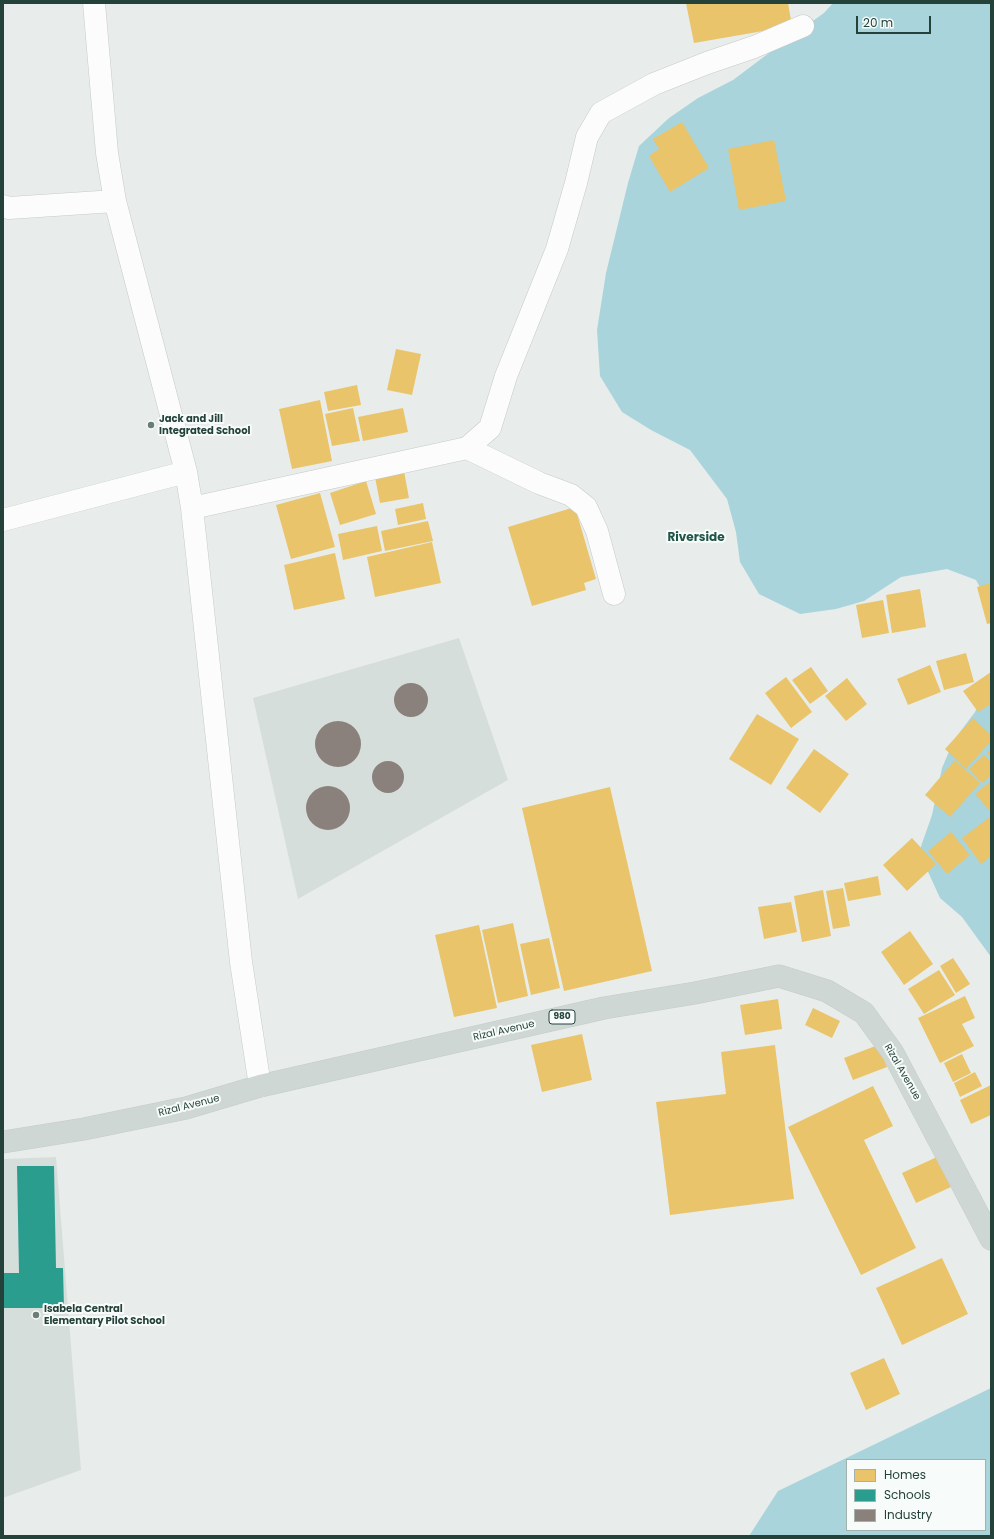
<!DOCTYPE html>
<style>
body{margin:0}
#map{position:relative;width:994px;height:1539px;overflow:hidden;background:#e8edeb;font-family:Poppins,sans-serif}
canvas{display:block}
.frame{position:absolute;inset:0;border:4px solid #24423a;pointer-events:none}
.legend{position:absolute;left:846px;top:1459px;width:140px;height:72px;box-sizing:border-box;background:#f7fbf9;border:1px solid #a3b1ad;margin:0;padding:5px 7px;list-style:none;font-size:12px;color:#24423a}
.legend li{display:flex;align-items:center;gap:8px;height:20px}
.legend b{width:20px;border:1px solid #a3b1ad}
.scale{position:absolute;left:856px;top:16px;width:75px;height:18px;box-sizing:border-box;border:2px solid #24423a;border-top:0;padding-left:5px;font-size:12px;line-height:14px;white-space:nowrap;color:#24423a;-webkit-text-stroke:3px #f7fbf9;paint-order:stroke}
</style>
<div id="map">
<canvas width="994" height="1539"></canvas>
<div class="frame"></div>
<ul class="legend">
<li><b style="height:11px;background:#e9c46a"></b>Homes</li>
<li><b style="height:11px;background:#2a9d8f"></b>Schools</li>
<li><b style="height:11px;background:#8a817c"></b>Industry</li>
</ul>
<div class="scale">20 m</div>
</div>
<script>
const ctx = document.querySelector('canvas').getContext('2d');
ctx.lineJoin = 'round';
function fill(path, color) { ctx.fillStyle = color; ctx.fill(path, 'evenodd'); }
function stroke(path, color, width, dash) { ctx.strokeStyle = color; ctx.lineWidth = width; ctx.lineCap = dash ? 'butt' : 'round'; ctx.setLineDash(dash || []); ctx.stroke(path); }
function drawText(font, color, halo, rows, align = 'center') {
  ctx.font = font + ' Poppins,sans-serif'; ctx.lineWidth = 4; ctx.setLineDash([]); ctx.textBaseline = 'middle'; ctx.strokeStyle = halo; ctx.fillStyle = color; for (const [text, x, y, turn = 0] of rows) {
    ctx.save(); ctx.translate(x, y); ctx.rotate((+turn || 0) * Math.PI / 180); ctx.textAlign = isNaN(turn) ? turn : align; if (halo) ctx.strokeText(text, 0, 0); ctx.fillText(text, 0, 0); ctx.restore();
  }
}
fill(new Path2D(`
 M 459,638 L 508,780 L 298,899 L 253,698 Z
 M 56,1157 L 81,1470 L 3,1498 L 3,1159 Z`), '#d6dedb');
fill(new Path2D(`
 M 833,3 L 991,3 L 991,608 L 976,580 L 947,569 L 901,577 L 864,601 L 836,609 L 800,614 L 759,594 L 740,562 L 736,532 L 727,499 L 690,450 L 651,430 L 622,412 L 600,376 L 597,330 L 606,273 L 628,183 L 639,146 L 669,118 L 698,98 L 733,80 L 793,35 L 824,13 Z
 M 991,667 L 991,957 L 962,917 L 940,898 L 919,852 L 932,815 L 942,768 L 954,740 L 975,712 L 990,680 Z
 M 991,1388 L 991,1536 L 749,1536 L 778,1491 ZM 847,1460 L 985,1460 L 985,1530 L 847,1530 Z`), '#a9d4db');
fill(new Path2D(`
 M 686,3 L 788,3 L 792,26 L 694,43 Z
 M 682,122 L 709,168 L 670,192 L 649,156 L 659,149 L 653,139 Z
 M 774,140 L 786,201 L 739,210 L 728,149 Z
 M 396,349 L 421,354 L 412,395 L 387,390 Z
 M 357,385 L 361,405 L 328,411 L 324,392 Z
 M 320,400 L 332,461 L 292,469 L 279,409 Z
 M 353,408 L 360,441 L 332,446 L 325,414 Z
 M 403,408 L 408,432 L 363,441 L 358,417 Z
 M 403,466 L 409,498 L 380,503 L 374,472 Z
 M 366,481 L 376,514 L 340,525 L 330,493 Z
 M 320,493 L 335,547 L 291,559 L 276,505 Z
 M 423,503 L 426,519 L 398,525 L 395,509 Z
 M 575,507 L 596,579 L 584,583 L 586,590 L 532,606 L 508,527 Z
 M 428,521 L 433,541 L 385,551 L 381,531 Z
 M 377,526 L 382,551 L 343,560 L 338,534 Z
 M 432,542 L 441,583 L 375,597 L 367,557 Z
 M 335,553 L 345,599 L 294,610 L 284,565 Z
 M 991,583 L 991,623 L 987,624 L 977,587 Z
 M 920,589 L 926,627 L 892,633 L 886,595 Z
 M 883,600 L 889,633 L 862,638 L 856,605 Z
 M 966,653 L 974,682 L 944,690 L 936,661 Z
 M 930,665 L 941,692 L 908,705 L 897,679 Z
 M 811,667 L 828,691 L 810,704 L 792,680 Z
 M 991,672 L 991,704 L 978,712 L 963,691 Z
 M 786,677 L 812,712 L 791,728 L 765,693 Z
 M 847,678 L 867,704 L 846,721 L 825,696 Z
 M 757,714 L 799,739 L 771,785 L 729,759 Z
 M 973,718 L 991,735 L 991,741 L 966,769 L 945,749 Z
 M 814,749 L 849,774 L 820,813 L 786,788 Z
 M 991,749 L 991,758 L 987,753 Z
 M 984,755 L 991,762 L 991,775 L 982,783 L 969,769 Z
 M 955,760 L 980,783 L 950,817 L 925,795 Z
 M 991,781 L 991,812 L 975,794 Z
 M 610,787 L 652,971 L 564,991 L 522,808 Z
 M 990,817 L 991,856 L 981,864 L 962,838 Z
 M 951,832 L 970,855 L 947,874 L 928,851 Z
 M 912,838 L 936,864 L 907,891 L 883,865 Z
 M 878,876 L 881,895 L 848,901 L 844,883 Z
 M 843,888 L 850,926 L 833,929 L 826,891 Z
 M 823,890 L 831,936 L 802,942 L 794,896 Z
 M 791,902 L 797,932 L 764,939 L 758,907 Z
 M 513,923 L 528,996 L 498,1003 L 482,930 Z
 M 479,925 L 497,1008 L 454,1017 L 435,935 Z
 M 910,931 L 933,964 L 904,985 L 881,952 Z
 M 549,938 L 560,988 L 531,995 L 520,944 Z
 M 953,958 L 970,984 L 956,993 L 940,966 Z
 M 939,970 L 955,995 L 924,1014 L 908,989 Z
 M 965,996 L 975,1018 L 962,1024 L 974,1046 L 940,1063 L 918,1018 Z
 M 778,999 L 782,1029 L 745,1035 L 740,1005 Z
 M 813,1008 L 840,1021 L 832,1038 L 805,1025 Z
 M 582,1034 L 592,1080 L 542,1092 L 531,1045 Z
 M 775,1045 L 794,1199 L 670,1215 L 656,1102 L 726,1094 L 721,1052 Z
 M 878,1045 L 887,1067 L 853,1080 L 844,1058 Z
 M 962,1054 L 971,1073 L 953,1082 L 944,1063 Z
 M 975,1072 L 982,1086 L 960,1097 L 954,1083 Z
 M 991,1085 L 991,1115 L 971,1124 L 960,1100 Z
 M 873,1086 L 893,1126 L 864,1140 L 916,1248 L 861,1275 L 788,1127 Z
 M 937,1157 L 951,1187 L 916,1203 L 902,1173 Z
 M 942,1258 L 968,1314 L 902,1345 L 876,1288 Z
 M 884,1358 L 900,1394 L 866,1410 L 850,1373 Z`), '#e9c46a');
fill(new Path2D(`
 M 17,1166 L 54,1166 L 56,1268 L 63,1268 L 64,1308 L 3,1308 L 3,1273 L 19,1273 Z`), '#2a9d8f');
fill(new Path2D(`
 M394 700a17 17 0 1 1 34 0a17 17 0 1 1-34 0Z
 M315 744a23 23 0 1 1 46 0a23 23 0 1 1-46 0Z
 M372 777a16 16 0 1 1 32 0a16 16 0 1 1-32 0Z
 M306 808a22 22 0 1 1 44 0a22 22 0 1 1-44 0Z`), '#8a817c');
const minor = new Path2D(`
 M 94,3 L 107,153 L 115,201 L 186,472 L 192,508 L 241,962 L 260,1086
 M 3,206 L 9,208 L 115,201
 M 467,448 L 539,483 L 571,495 L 586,507 L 597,531 L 614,594
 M 192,508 L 467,448 L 490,428 L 506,376 L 557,249 L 576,183 L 587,137 L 601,113 L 654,84 L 707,63 L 754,47 L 803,26
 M 3,520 L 186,472`);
const major = new Path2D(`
 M 3,1142 L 84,1129 L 186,1108 L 260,1086 L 604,1008 L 695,993 L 779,976 L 827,991 L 864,1013 L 893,1053 L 991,1239`);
stroke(minor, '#c5cac8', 23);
stroke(major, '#c3ccc9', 23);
stroke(minor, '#fcfcfc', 22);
stroke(major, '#cfd7d5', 22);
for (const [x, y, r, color] of [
 [151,425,4,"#697e78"],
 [36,1315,4,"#697e78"]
]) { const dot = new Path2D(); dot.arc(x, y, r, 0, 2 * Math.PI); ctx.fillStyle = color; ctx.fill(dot); stroke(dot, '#f7fbf9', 1.5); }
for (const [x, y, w] of [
 [562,1017,26]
]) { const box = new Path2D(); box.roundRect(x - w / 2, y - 7, w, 14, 3); ctx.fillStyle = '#f7fbf9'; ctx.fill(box); stroke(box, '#24423a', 1); }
drawText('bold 9px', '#24423a', null, [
 ["980",562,1017]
]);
drawText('bold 10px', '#24423a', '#f7fbf9', [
 ["Jack and Jill",159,419],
 ["Integrated School",159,431],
 ["Isabela Central",44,1309],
 ["Elementary Pilot School",44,1321]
], 'left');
drawText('10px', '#24423a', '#f7fbf9', [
 ["Rizal Avenue",504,1031,-13],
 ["Rizal Avenue",902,1072,60],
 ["Rizal Avenue",189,1106,-14]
]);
drawText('bold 12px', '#1f5548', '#f7fbf9', [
 ["Riverside",696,538]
]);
</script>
